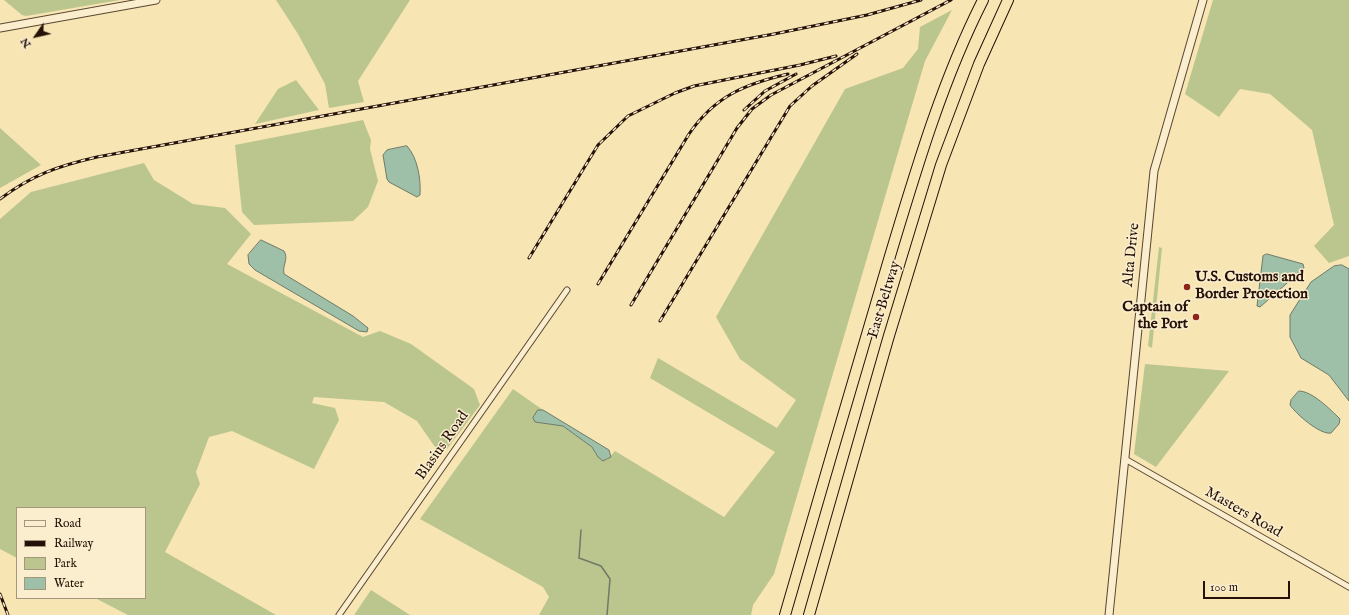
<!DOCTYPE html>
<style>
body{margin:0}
#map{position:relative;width:1349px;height:615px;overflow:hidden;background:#f7e5b3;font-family:"IM FELL English",serif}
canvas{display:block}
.legend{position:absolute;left:16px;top:507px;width:130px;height:92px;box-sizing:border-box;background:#faeece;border:1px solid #a5967e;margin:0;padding:5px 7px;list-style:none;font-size:12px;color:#251107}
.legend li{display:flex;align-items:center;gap:8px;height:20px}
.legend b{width:20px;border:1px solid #a5967e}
.north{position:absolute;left:16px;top:16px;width:40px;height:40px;-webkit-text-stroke:3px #faeece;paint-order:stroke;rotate:236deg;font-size:11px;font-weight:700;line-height:16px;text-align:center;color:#251107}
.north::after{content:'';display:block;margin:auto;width:14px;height:18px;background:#251107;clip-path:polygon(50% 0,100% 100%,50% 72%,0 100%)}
.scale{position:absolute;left:1203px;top:581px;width:87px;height:18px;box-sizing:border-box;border:2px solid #251107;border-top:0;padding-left:5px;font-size:12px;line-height:14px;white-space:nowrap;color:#251107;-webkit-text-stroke:3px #faeece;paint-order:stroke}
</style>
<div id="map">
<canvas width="1349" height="615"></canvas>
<ul class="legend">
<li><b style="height:5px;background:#faeece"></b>Road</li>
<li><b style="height:5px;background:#251107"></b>Railway</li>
<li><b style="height:11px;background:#bbc58e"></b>Park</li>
<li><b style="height:11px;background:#9ec0a8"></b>Water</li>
</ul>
<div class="north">N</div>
<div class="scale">100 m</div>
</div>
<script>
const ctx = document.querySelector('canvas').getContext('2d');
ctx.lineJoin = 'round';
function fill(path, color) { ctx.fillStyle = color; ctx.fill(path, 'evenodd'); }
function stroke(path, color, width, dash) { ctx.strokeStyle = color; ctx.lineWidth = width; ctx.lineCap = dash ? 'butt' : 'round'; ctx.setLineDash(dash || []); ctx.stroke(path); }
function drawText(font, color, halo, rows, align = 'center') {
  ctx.font = font + ' "IM FELL English",serif'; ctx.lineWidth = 3; ctx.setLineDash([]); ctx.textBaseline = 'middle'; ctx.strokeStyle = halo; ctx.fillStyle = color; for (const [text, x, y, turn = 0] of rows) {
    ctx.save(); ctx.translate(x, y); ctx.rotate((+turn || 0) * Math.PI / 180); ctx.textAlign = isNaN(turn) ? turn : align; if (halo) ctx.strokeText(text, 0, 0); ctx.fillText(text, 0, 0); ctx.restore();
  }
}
fill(new Path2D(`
 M 4,0 L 120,0 L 26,16 L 22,15 Z
 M 276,0 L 410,0 L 358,81 L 364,102 L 329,108 L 325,84 L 298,34 Z
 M 1213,0 L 1349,0 L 1349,256 L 1329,263 L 1314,246 L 1334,225 L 1312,130 L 1270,94 L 1240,89 L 1219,117 L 1185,94 Z
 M 952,10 L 925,61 L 774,574 L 753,605 L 751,615 L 539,615 L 549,597 L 543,587 L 420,519 L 513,389 L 543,410 L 538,410 L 535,422 L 563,426 L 592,447 L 598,457 L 607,460 L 615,451 L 724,517 L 775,452 L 650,378 L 658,358 L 777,428 L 796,400 L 740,359 L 716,317 L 845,89 L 903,68 L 918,49 L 920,27 Z
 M 296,80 L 319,110 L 255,124 L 278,89 Z
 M 363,120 L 371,140 L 370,149 L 378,181 L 368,207 L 353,221 L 254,225 L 242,212 L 235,145 Z
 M 0,128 L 41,165 L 0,188 Z
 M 144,163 L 154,180 L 193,204 L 225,208 L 251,234 L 227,264 L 363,337 L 380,331 L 411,344 L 474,389 L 480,405 L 447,449 L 435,447 L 417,421 L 384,402 L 314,397 L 312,403 L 335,408 L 339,420 L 314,469 L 232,431 L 209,437 L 196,472 L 200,484 L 165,552 L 276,615 L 128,615 L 95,598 L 145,598 L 145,508 L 17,508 L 17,558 L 0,549 L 0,219 L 31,192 Z
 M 1159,247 L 1162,248 L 1152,348 L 1148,346 Z
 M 1145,364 L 1229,371 L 1156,467 L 1134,454 Z
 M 371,590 L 410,615 L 354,615 Z`), '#bbc58e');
const water = new Path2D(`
 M 407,146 C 418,158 421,180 420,195 L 417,197 L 389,182 L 387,179 L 383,155 L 387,150 Z
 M 261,240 L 284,251 C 289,259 282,265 284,274 L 353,316 L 368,328 L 367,332 L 359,331 L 255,270 L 249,264 L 248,255 Z
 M 1267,254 L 1303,264 L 1304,268 L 1260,307 L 1257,306 L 1263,256 Z
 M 1342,265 L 1349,269 L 1349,401 L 1329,375 L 1301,358 L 1290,337 L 1290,315 L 1311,282 L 1334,266 Z
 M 1299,391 C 1312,391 1330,409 1340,419 L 1339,424 L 1331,433 C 1320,435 1296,414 1290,405 L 1291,400 Z
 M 538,410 L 543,410 L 609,450 L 611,457 L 603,461 L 598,457 L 592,447 L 563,426 L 535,422 L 533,418 Z`);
fill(water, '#9ec0a8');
stroke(water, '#6e7a68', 1);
stroke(new Path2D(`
 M 581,530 L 579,558 L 601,566 L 610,579 L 607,615`), '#6e7a68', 1.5);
const minor = new Path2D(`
 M 1125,459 L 1349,587
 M 339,615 L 567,290`);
const tertiary = new Path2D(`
 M 0,28 L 156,0
 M 1109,615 L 1154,171 L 1203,0`);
const motorway = new Path2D(`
 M 785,615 C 820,495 854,376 890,256 C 916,170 942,81 983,0
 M 809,615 L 888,339 L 941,165 L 979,64 L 1008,0`);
stroke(minor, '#5a4632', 7);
stroke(tertiary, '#5a4632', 9);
stroke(motorway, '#251107', 12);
stroke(minor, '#faeece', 5);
stroke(tertiary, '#faeece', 7);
stroke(motorway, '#f7e5b3', 10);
const rail = new Path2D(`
 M 744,110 L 765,91 L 796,74
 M 0,199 C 32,175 58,166 97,157 L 774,34 L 867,15 L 921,0
 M 529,258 L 598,145 L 628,116 L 675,93 L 694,86 L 800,65 L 836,56
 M 598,284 L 689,134 C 715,96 745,84 788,74
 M 631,305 L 737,128 L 752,109 L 771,95 L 951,0
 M 660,321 L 790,106 L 812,86 L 857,54
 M 0,594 L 8,615`);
stroke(rail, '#251107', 3);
stroke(rail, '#faeece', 1.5, [4.5]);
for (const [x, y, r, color] of [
 [1187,287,4,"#8f2418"],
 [1196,317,4,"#8f2418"]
]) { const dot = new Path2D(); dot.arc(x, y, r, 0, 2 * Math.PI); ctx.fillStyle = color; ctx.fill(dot); stroke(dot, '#faeece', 1.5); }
drawText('15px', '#251107', '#faeece', [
 ["Alta Drive",1132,255,-84],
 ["East Beltway",885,300,-73],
 ["Blasius Road",443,446,-55],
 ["Masters Road",1243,513,30]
]);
drawText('bold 15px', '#251107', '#faeece', [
 ["U.S. Customs and",1195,278],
 ["Border Protection",1195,295],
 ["Captain of",1188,308,"right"],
 ["the Port",1188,325,"right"]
], 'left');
</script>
